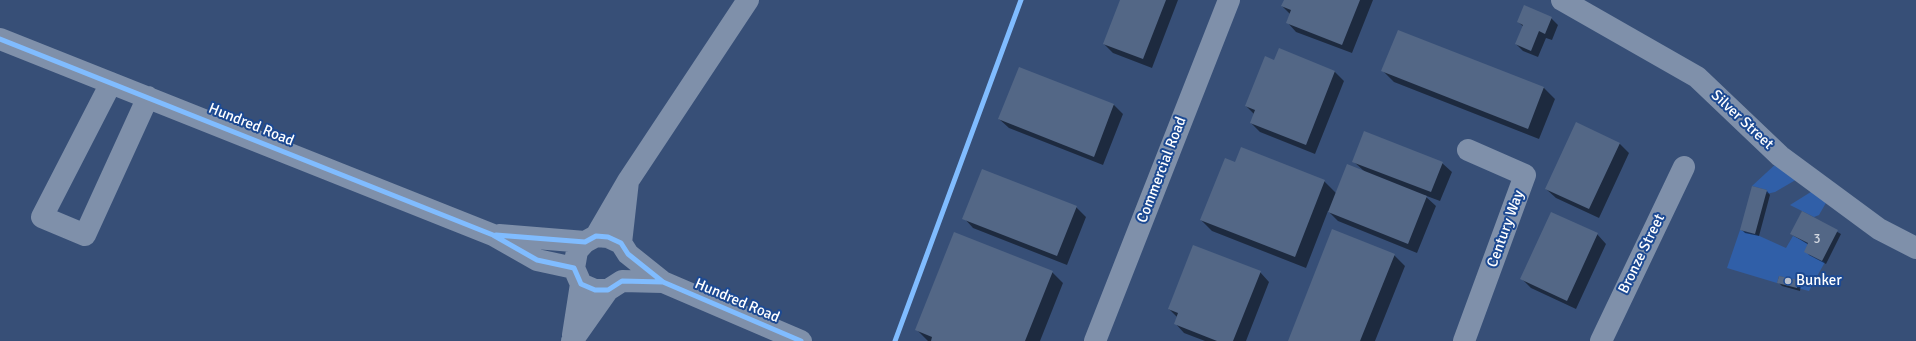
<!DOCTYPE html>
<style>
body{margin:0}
canvas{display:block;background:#374f77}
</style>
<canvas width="1916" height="341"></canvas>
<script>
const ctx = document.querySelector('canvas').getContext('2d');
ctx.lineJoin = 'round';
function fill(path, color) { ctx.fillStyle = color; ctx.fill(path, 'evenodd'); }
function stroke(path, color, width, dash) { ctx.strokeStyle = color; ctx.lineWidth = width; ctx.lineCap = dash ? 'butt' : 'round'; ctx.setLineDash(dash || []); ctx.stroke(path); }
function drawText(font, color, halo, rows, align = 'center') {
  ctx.font = font + ' Signika,sans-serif'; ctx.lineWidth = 4; ctx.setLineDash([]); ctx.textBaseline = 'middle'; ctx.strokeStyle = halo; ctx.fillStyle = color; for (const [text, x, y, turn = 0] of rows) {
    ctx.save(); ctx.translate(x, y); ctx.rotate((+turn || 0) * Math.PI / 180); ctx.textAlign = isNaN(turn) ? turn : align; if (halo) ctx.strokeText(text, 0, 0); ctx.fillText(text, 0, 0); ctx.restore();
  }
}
fill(new Path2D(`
 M 1779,161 L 1799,178 L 1775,192 L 1766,194 L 1767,190 L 1752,186 Z
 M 1814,190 L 1827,201 L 1819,215 L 1814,217 L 1790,205 Z
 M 1740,230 L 1755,234 L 1786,248 L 1793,236 L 1808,243 L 1805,252 L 1825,262 L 1809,291 L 1797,288 L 1798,280 L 1779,276 L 1777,283 L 1727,268 Z`), '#305fa8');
fill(new Path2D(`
 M 1121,0 L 1178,0 L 1152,68 L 1113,53 L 1104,44 Z
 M 1285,0 L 1373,0 L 1352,53 L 1296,32 L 1287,22 L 1290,14 L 1282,6 Z
 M 1551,18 L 1558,25 L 1552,40 L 1546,38 L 1538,57 L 1523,51 L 1516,44 L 1524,27 L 1518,22 Z
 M 1334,71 L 1344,81 L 1315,154 L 1260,132 L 1251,123 L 1254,114 L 1246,106 Z
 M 1383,71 L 1544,88 L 1555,99 L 1539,139 L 1394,82 Z
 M 1114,105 L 1123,114 L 1103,165 L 1009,128 L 999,119 Z
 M 1619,143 L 1629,153 L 1599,218 L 1556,198 L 1546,189 Z
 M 1353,161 L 1442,163 L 1452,172 L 1440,201 L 1424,195 L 1436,206 L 1417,253 L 1338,221 L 1328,211 L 1306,268 L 1212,231 L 1201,220 L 1236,163 L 1324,181 L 1336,193 L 1365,172 Z
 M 1767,191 L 1770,195 L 1759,236 L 1745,233 L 1741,229 Z
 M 1076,207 L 1086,217 L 1067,265 L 973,228 L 964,218 Z
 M 1802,212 L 1841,234 L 1826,264 L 1809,255 L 1806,251 L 1809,245 L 1791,234 Z
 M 1597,234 L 1606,244 L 1576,309 L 1531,288 L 1522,279 Z
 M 1394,255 L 1405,266 L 1375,341 L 1289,341 Z
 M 1052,272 L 1063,283 L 1040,341 L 928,341 L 917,330 Z
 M 1260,272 L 1269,282 L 1246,341 L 1205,341 L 1184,333 L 1175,323 L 1177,317 L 1169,309 Z
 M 1779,277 L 1798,281 L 1801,285 L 1800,291 L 1782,286 L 1778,282 Z`), '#0007');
fill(new Path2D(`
 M 1120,0 L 1166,0 L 1143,59 L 1103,44 Z
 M 1284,0 L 1360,0 L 1342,45 L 1286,23 L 1291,10 L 1281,6 Z
 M 1524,5 L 1552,17 L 1545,34 L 1539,31 L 1531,51 L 1515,44 L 1523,25 L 1517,22 Z
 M 1398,30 L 1544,87 L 1528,129 L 1381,71 Z
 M 1279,48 L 1335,71 L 1306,145 L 1250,123 L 1255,110 L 1245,106 L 1265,56 L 1274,60 Z
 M 1019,67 L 1114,104 L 1094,157 L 998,119 Z
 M 1576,122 L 1620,143 L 1589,209 L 1545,189 Z
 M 1364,131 L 1443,162 L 1431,192 L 1352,162 Z
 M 1241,147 L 1325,180 L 1295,257 L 1200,220 L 1225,158 L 1235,162 Z
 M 1347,164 L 1427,196 L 1408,244 L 1328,212 Z
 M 982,169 L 1077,206 L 1057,256 L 962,219 Z
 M 1752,186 L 1767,190 L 1755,234 L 1740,230 Z
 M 1802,211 L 1838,230 L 1822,261 L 1804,252 L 1808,243 L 1790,234 Z
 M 1551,212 L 1598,233 L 1567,301 L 1520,279 Z
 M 1332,229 L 1395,254 L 1360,341 L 1288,341 Z
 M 954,232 L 1053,271 L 1025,341 L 931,341 L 932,337 L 915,330 Z
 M 1193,245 L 1261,271 L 1233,341 L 1217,341 L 1174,324 L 1178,313 L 1168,309 Z
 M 1779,276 L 1798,280 L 1797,288 L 1777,283 Z`), '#536786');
stroke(new Path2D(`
 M 1562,0 L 1697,77 L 1780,156 L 1879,229 L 1916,248
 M 0,39 L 493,235 L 537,260 L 574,268
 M 111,83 L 42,217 L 85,235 L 148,97
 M 628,181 L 748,0
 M 499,235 L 585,242
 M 596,236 L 628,181 L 621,243
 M 663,282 L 622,281 L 608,290 L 595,290 L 581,284 L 574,268 L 577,251 L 585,242 L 596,236 L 608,237 L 621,243 L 628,254 L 663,282 L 801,341
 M 573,335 L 581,284
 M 572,341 L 608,290
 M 1095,341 L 1229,0
 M 1464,341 L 1525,175 L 1468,150
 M 1601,341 L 1684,167`), '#7f90aa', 22);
stroke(new Path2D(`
 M 0,39 L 493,235 L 537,260 L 574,268 L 581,284 L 595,290 L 608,290 L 622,281 L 663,282
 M 496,235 L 585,242 L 596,236 L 608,237 L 621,243 L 628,254 L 663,282 L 801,341
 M 895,341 L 1021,0`), '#80bcff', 5);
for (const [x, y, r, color] of [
 [1788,281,4,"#b9c1cf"]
]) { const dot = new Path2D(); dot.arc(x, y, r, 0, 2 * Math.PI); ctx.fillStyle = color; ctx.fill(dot); stroke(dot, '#1c4992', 1.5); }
drawText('13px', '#d4d9e1', null, [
 ["3",1817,240]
]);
drawText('15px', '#fff', '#1c4992', [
 ["Silver Street",1742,120,43],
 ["Hundred Road",251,125,22],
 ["Commercial Road",1162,170,-69],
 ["Century Way",1506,229,-70],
 ["Bronze Street",1642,254,-64],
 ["Hundred Road",737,301,23]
]);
drawText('15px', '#fff', '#1c4992', [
 ["Bunker",1796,281]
], 'left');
</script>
